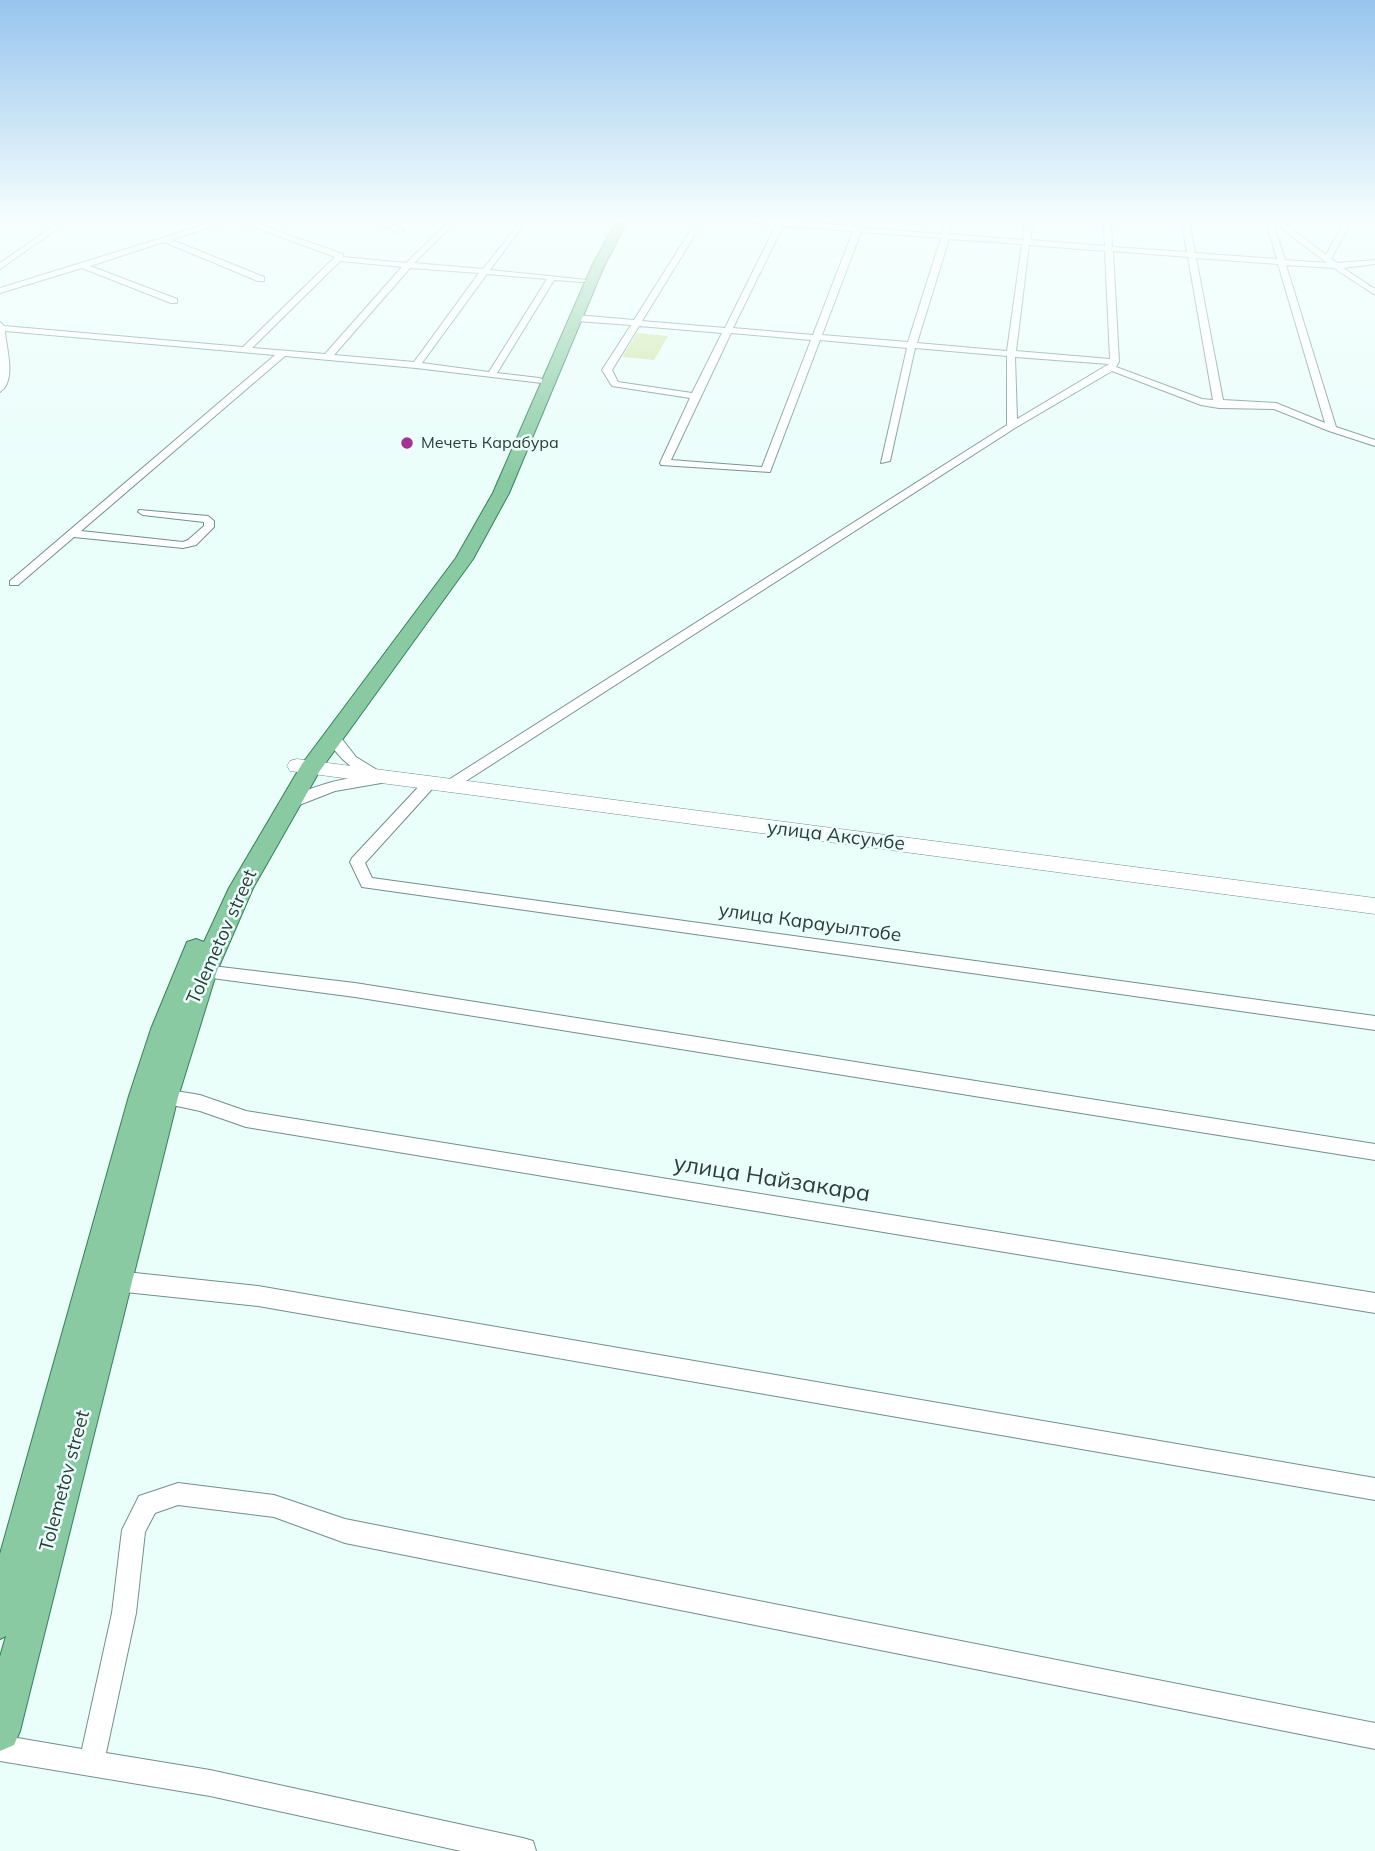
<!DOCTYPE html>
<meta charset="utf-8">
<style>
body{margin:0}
canvas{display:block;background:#eafefa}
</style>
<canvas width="1375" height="1851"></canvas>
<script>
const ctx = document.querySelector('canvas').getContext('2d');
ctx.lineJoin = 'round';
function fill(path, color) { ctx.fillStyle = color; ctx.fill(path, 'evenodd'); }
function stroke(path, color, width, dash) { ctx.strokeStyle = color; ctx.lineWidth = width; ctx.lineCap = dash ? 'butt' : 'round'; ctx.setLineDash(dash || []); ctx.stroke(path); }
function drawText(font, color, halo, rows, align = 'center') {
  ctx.font = font + ' Mulish,sans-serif'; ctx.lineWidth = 5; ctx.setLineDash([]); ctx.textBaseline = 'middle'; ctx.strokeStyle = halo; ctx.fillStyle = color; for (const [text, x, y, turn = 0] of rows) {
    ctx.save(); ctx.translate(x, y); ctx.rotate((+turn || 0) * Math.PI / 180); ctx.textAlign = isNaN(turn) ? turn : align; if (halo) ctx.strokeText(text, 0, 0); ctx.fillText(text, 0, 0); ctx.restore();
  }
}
fill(new Path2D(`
 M 637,333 L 668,336 L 654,360 L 622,357 Z`), '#d1e5aa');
const minor = new Path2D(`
 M 62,220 L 70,220 L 0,269 L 0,263 Z
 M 220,220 L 231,220 L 172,240 L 264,277 L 264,281 L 258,281 L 164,242 L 90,266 L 177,299 L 177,303 L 171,303 L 82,268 L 0,293 L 0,288 Z
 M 235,220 L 246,220 L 343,254 L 343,257 L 406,263 L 451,220 L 458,220 L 414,263 L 483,269 L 520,222 L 524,224 L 490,270 L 587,280 L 583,282 L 554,280 L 497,373 L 539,378 L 542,379 L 542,383 L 416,368 L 285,356 L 81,531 L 183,542 L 188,540 L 204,526 L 204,522 L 143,515 L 138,512 L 139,510 L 208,516 L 214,521 L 214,527 L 196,545 L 183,548 L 74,537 L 18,585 L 10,585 L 10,581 L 275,355 L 5,331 C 6,348 17,381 0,392 L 0,322 L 4,326 L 243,347 L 335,257 ZM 340,261 L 402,267 L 325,354 L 252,348 ZM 410,268 L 479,273 L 414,362 L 334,355 ZM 487,274 L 547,279 L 489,372 L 422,363 Z
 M 370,220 L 381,220 L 405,230 L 398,232 Z
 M 697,220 L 704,220 L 642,321 L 725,328 L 776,225 L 731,220 L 785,220 L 855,227 L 858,220 L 864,220 L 862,228 L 942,234 L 944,220 L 952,220 L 949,234 L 1023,240 L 1025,220 L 1033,220 L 1030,240 L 1105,246 L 1103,220 L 1111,220 L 1112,247 L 1187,252 L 1181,220 L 1189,220 L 1195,253 L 1277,259 L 1265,220 L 1280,220 L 1326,255 L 1345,220 L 1352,220 L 1331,259 L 1338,263 L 1375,260 L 1375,264 L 1343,268 L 1375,289 L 1375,295 L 1334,268 L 1286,265 L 1336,427 L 1375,440 L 1375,446 L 1329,431 L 1274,409 L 1219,408 L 1201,405 L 1112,371 L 1015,428 L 452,790 L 442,790 L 440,787 L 442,784 L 1007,425 L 1007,356 L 915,348 L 890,461 L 881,463 L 907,348 L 820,340 L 770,472 L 661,465 L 660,463 L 690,398 L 612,386 L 602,370 L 631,325 L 576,321 L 572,318 L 576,315 L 634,320 ZM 1273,222 L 1327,263 L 1285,260 ZM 783,226 L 853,231 L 813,335 L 733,328 ZM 861,232 L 941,238 L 908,342 L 822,335 ZM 949,239 L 1022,244 L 1007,351 L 917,343 ZM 1029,245 L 1105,251 L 1110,359 L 1016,351 ZM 1113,251 L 1188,257 L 1213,400 L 1202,399 L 1116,367 L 1119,362 ZM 1196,258 L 1278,264 L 1325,423 L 1276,403 L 1223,400 ZM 639,326 L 722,333 L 692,393 L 618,382 L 612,370 ZM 731,333 L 811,340 L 762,467 L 671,460 ZM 1015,357 L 1109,364 L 1017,419 Z
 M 333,733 L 338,734 L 356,757 L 387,776 L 389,779 L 387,782 L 335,791 L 294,807 L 284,807 L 282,804 L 284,801 C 310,787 336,779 366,776 C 348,766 336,755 326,737 Z
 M 428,780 L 435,785 L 433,788 L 365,863 L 372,878 L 1375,1016 L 1375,1030 L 362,887 L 350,862 L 352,858 L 423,782 Z
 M 204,965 L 355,983 L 1375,1144 L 1375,1160 L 355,997 L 204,977 L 198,976 L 196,971 L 198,966 Z
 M 164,1089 L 200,1095 L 246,1111 L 1375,1293 L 1375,1313 L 246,1127 L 200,1111 L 158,1102 L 155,1097 L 158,1092 Z
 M 116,1271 L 258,1286 L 1375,1478 L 1375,1500 L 258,1306 L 116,1291 L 109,1288 L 106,1281 L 109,1274 Z
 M 178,1483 L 274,1495 L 345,1519 L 1375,1723 L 1375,1749 L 345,1543 L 274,1517 L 178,1505 L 155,1513 L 145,1532 L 136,1613 L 106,1753 L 210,1770 L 523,1838 L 533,1841 L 536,1851 L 461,1851 L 210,1796 L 0,1761 L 0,1735 L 82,1749 L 112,1613 L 122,1530 L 139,1496 Z`);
const secondary = new Path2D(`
 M 297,759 L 1375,898 L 1375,914 L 290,771 L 287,766 L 290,761 Z`);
const primary = new Path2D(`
 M 617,220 L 628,220 L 604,266 L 509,493 L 473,559 L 319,772 L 253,888 L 217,971 L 178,1097 L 20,1731 L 14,1745 L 0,1751 L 0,1657 L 6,1636 L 0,1639 L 0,1554 L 129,1096 L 151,1029 L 187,942 L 196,939 L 204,942 L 229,888 L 302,764 L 456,558 L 493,493 L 592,266 Z`);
stroke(minor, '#72908b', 2);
stroke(secondary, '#72908b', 1);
stroke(primary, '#368156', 2);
fill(minor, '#fff');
fill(secondary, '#fff');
fill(primary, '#89caa3');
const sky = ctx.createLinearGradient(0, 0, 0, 479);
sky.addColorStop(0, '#97c4ee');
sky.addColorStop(0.46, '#f6fffd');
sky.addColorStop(1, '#f6fffd00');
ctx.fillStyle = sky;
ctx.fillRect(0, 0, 1375, 479);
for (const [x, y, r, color] of [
 [407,443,7,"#a43491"]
]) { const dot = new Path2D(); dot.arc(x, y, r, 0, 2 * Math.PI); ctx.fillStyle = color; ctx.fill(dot); stroke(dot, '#eafefa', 2.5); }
drawText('16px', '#2e3b39', '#eafefa', [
 ["Мечеть Карабура",421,443]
], 'left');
drawText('19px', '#2e3b39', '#eafefa', [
 ["улица Аксумбе",836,836,7],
 ["улица Карауылтобе",810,923,8],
 ["Tolemetov street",222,937,-66],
 ["Tolemetov street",65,1481,-75]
]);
drawText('23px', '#2e3b39', '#eafefa', [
 ["улица Найзакара",772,1179,9]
]);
</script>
